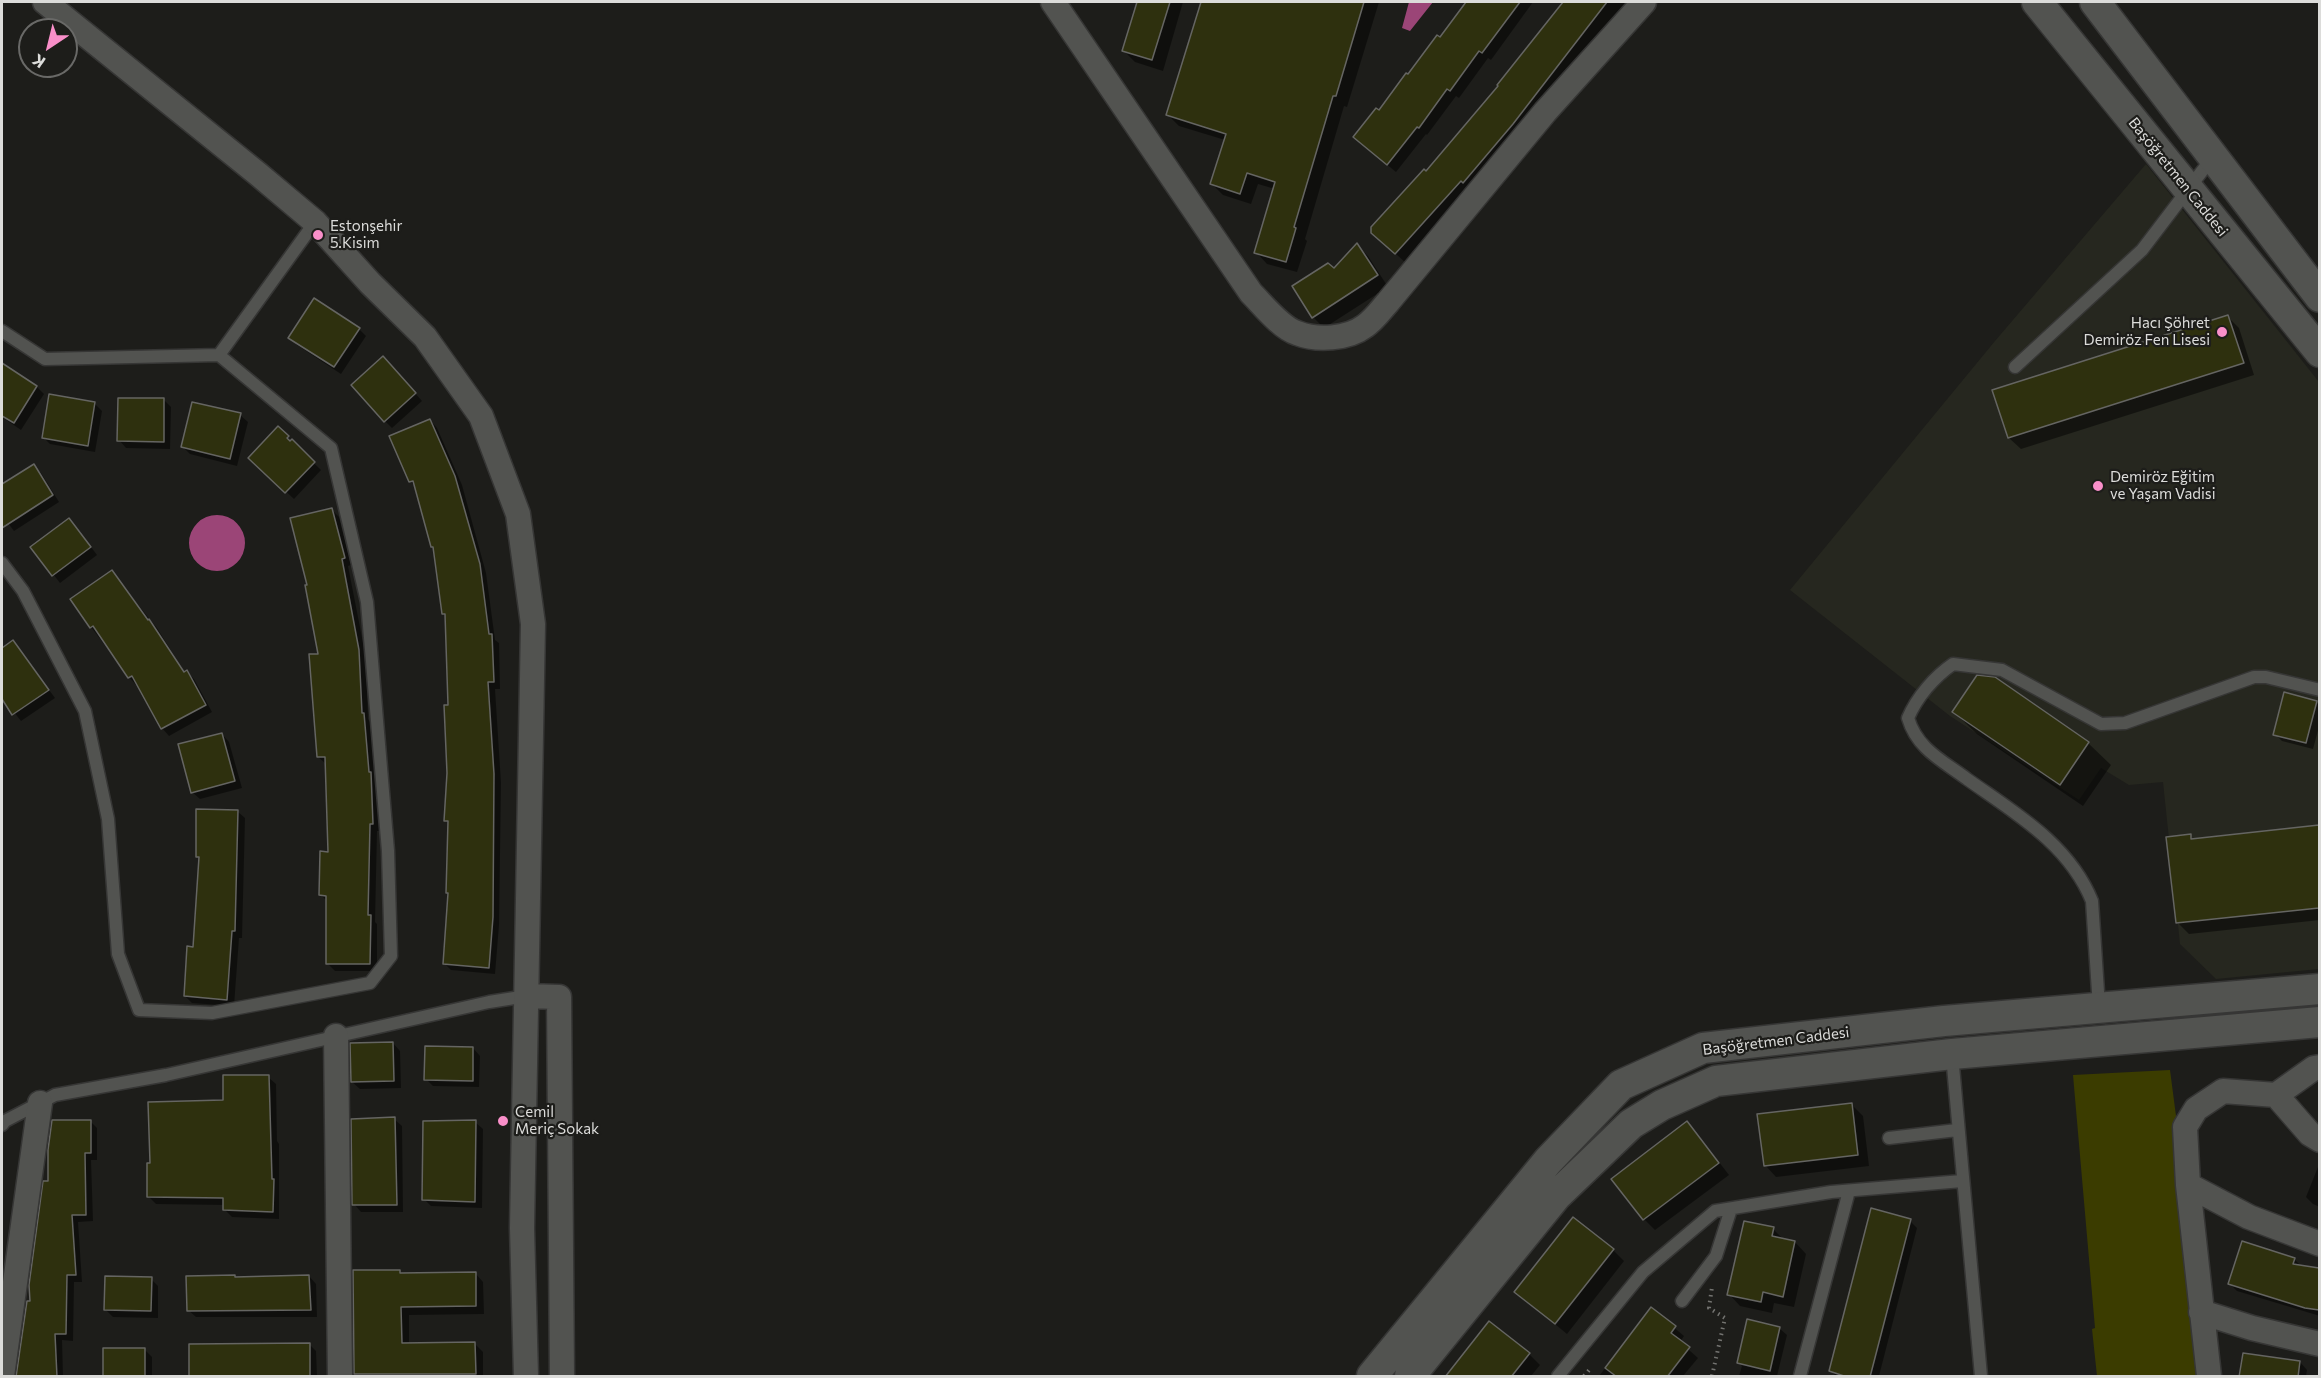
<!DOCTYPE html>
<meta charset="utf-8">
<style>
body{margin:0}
#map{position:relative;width:2321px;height:1378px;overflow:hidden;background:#1d1d1a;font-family:Commissioner,sans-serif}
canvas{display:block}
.frame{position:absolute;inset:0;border:3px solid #dcdcda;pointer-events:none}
.north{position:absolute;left:18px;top:18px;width:60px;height:60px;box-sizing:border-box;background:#1d1d1a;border:2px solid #696967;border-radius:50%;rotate:215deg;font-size:16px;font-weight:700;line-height:24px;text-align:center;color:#dcdcda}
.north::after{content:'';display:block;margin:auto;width:21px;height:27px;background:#f98fc9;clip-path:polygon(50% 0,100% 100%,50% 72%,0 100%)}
</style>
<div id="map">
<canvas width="2321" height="1378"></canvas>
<div class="frame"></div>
<div class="north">K</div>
</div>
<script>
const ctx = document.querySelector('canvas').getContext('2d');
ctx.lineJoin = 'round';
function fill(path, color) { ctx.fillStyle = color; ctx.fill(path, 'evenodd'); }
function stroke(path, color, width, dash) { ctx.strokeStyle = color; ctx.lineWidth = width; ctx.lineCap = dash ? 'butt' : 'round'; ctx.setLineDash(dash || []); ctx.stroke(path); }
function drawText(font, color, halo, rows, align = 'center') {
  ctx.font = font + ' Commissioner,sans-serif'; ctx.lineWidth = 4.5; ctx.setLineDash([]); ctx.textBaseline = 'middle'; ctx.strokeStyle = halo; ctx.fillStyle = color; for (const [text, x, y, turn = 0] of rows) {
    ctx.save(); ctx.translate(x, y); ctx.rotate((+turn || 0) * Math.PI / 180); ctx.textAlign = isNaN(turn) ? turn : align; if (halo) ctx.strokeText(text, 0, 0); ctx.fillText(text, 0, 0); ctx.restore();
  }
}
fill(new Path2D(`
 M 2146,164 L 2319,382 L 2319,969 L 2216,979 L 2180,944 L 2163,782 L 2129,785 L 2101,768 L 2079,800 L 1950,716 L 1790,590 L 1995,341 Z`), '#26271f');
fill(new Path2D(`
 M 2170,1070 L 2210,1376 L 2097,1376 L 2092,1329 L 2095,1328 L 2073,1075 Z`), '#3b3c00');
fill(new Path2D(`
 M 1409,2 L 1433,2 L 1410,31 L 1402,28 Z
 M189 543a28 28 0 1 1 56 0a28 28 0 1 1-56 0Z`), '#9b4577');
fill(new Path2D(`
 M 1138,2 L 1183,2 L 1163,71 L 1135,62 L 1123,50 Z
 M 1202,2 L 1379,2 L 1347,107 L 1344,106 L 1305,239 L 1307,241 L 1297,272 L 1267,264 L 1256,252 L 1275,189 L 1258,184 L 1251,204 L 1223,195 L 1212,184 L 1225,140 L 1179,126 L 1168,115 Z
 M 1467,2 L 1533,2 L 1491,60 L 1488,58 L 1459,98 L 1456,96 L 1427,135 L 1426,134 L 1396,172 L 1363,145 L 1379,112 L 1440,39 Z
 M 1562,2 L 1627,2 L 1524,135 L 1407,264 L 1385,244 L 1426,173 L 1500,86 L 1559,8 L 1558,7 Z
 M 1357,245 L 1368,256 L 1388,287 L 1324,328 L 1313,317 L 1334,270 Z
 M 2228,317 L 2239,328 L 2254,375 L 2021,449 L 2009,438 Z
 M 359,329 L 366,336 L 341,374 L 297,345 L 290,338 Z
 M 2,365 L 37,387 L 44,394 L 21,430 L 2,417 Z
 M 390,365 L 422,401 L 392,428 L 385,421 Z
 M 164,400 L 171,407 L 170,449 L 126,448 L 119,440 Z
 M 95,404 L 102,411 L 95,452 L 50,444 L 43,437 Z
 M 240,415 L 248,422 L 237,466 L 190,454 L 183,447 Z
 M 430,420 L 437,428 L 462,485 L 486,573 L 495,640 L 499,643 L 500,689 L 495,689 L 501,783 L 499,925 L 495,974 L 451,970 L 444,963 L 449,895 L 448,893 L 449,823 L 446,820 L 450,706 L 446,617 L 443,614 L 435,549 L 432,547 L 416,487 L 411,482 Z
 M 278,428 L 321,470 L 294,499 L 250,458 Z
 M 33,466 L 41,473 L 59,502 L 14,531 L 2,515 L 2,486 Z
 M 331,509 L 339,517 L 351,565 L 348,566 L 366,658 L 368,719 L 370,722 L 376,779 L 377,781 L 379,831 L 377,831 L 375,922 L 377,924 L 377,971 L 335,971 L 327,963 L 327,901 L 321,895 L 330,853 L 326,764 L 318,757 L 320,655 Z
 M 76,527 L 97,555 L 60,583 L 32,547 Z
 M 111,572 L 157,628 L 185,673 L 187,672 L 194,679 L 212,712 L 169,736 L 162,728 L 138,683 L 136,685 L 129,677 L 91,627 Z
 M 13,641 L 55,698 L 21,721 L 2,697 L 2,650 Z
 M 1994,679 L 2088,743 L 2111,765 L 2083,806 L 1977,734 L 1954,712 Z
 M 2316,702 L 2320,706 L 2320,723 L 2313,749 L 2282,741 L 2275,734 Z
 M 222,734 L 229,742 L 242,788 L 200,799 L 192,792 Z
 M 237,811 L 245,818 L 242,938 L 239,938 L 234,1006 L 192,1003 L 185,996 L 195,948 L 200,858 L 198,856 Z
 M 2320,826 L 2320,920 L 2189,934 L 2178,923 L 2190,836 L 2194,840 Z
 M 393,1043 L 400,1051 L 401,1088 L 360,1089 L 352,1082 Z
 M 473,1048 L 480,1056 L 479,1087 L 433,1086 L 426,1079 Z
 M 268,1077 L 276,1084 L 277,1141 L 279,1144 L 279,1219 L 232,1217 L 224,1209 L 225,1205 L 156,1204 L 148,1196 L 151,1164 L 225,1102 Z
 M 1852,1105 L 1863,1116 L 1869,1166 L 1776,1177 L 1765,1165 Z
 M 394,1119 L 402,1126 L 403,1212 L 361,1212 L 354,1204 Z
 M 90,1121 L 97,1128 L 97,1160 L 91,1160 L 93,1221 L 78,1222 L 82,1282 L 74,1282 L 73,1341 L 62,1340 L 63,1376 L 18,1376 L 32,1302 L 50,1183 Z
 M 475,1122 L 483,1129 L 482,1208 L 431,1206 L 424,1199 Z
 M 1687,1123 L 1698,1135 L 1729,1175 L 1655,1230 L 1644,1219 Z
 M 2320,1162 L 2320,1207 L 2313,1204 L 2306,1197 Z
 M 1910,1221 L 1917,1228 L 1879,1376 L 1836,1376 L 1831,1371 Z
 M 1773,1229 L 1784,1240 L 1795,1242 L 1806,1254 L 1794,1307 L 1774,1303 L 1772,1313 L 1740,1306 L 1729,1294 Z
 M 1613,1250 L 1624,1261 L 1567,1334 L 1516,1292 Z
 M 2294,1259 L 2301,1266 L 2320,1269 L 2320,1316 L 2237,1291 L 2230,1284 Z
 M 400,1271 L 403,1275 L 475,1273 L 483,1282 L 484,1314 L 409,1315 L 409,1345 L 475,1344 L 483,1352 L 483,1376 L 358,1376 L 356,1374 Z
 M 309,1276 L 316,1284 L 317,1317 L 196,1317 L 188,1310 L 236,1279 Z
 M 151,1279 L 158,1286 L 158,1318 L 113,1317 L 106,1310 Z
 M 1652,1309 L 1684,1336 L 1680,1342 L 1698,1358 L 1683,1376 L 1599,1376 Z
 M 1779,1328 L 1787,1335 L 1777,1376 L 1739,1376 L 1742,1366 L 1739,1363 Z
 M 309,1344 L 316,1351 L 317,1376 L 191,1376 Z
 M 145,1350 L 152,1357 L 152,1376 L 105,1376 Z
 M 1529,1354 L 1540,1365 L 1531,1376 L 1447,1376 Z
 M 2300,1362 L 2307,1370 L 2306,1376 L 2241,1376 Z`), '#0007');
const building = new Path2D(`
 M 1137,2 L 1170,2 L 1152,60 L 1122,51 Z
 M 1201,2 L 1364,2 L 1336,96 L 1333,96 L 1294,227 L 1296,228 L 1286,262 L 1254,253 L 1275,182 L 1247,173 L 1240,194 L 1210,184 L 1226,134 L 1166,115 Z
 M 1466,2 L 1520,2 L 1482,53 L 1479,51 L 1450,91 L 1447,89 L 1419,128 L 1417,127 L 1387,165 L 1353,137 L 1376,108 L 1379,110 L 1406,73 L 1408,74 L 1437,35 L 1440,37 Z
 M 1563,2 L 1607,2 L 1513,124 L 1463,183 L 1461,181 L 1395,254 L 1371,233 L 1371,227 L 1424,169 L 1426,171 L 1498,86 L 1497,85 Z
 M 1357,243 L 1378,275 L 1312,318 L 1292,286 L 1328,263 L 1334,268 Z
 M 314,298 L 360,328 L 334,367 L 288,338 Z
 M 2228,315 L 2244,363 L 2008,438 L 1992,390 Z
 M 383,356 L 416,393 L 384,422 L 351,385 Z
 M 2,363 L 37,386 L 14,423 L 2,416 Z
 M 49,394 L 95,402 L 88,446 L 42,438 Z
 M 118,398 L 164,398 L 164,442 L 117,441 Z
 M 192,402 L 241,413 L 230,459 L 181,447 Z
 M 430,419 L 455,476 L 480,564 L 489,634 L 492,634 L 494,682 L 488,682 L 494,774 L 493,917 L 489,968 L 443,964 L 448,893 L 446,893 L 448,821 L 444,821 L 447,773 L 444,705 L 448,705 L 445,614 L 442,614 L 433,547 L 431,547 L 413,481 L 409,482 L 389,436 Z
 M 278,426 L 289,436 L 287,438 L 290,441 L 292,439 L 315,462 L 285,493 L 248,458 Z
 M 34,464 L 53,495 L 2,528 L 2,484 Z
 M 332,508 L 345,558 L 342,559 L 359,650 L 362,713 L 364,713 L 369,772 L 371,772 L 373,824 L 370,824 L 368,915 L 371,915 L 370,964 L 326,964 L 326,896 L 319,895 L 320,851 L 328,852 L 325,757 L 317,757 L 309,654 L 318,654 L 305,585 L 307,585 L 290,518 Z
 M 69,518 L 91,547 L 52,576 L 30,547 Z
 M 112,570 L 148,620 L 149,619 L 184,672 L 187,670 L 206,705 L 161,729 L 132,676 L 128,678 L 93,626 L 90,628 L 70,599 Z
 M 13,640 L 49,690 L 12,715 L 2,699 L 2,648 Z
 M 1977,675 L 1995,677 L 2089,742 L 2060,785 L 1952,712 Z
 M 2284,692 L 2317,701 L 2306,743 L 2273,735 Z
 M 222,733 L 235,781 L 191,793 L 178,744 Z
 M 196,809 L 238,810 L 235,931 L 232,931 L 227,1000 L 184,996 L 187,946 L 193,947 L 199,857 L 196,857 Z
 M 2319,825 L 2319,908 L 2176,923 L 2166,837 L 2191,834 L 2191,839 Z
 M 393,1042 L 394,1081 L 351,1082 L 350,1043 Z
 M 425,1046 L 473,1047 L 473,1081 L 424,1080 Z
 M 223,1075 L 269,1075 L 272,1179 L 274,1179 L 273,1212 L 223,1210 L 223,1198 L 147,1197 L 147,1163 L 150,1163 L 148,1102 L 223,1100 Z
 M 1852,1103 L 1858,1155 L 1764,1166 L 1757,1114 Z
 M 395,1117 L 397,1205 L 352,1205 L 351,1119 Z
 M 52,1120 L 91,1120 L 91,1153 L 85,1153 L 86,1215 L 72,1215 L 76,1275 L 67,1275 L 66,1334 L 55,1334 L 57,1377 L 16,1377 L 27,1301 L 30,1301 L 29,1285 L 43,1181 L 48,1181 L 48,1150 Z
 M 476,1120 L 475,1202 L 422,1200 L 423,1121 Z
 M 1687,1121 L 1719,1163 L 1643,1220 L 1611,1179 Z
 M 1871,1208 L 1911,1219 L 1870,1377 L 1847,1377 L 1829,1371 Z
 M 1573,1217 L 1614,1249 L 1555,1324 L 1514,1292 Z
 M 1744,1221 L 1774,1227 L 1772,1236 L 1795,1241 L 1783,1297 L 1763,1292 L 1761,1302 L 1727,1295 Z
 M 2242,1241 L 2295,1258 L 2293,1264 L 2319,1268 L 2319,1310 L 2305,1308 L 2228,1284 Z
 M 353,1270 L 400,1270 L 400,1273 L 476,1272 L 476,1306 L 401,1307 L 402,1343 L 475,1342 L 476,1374 L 354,1374 Z
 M 235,1275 L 235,1277 L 309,1275 L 311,1310 L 187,1311 L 186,1276 Z
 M 105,1276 L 152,1277 L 151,1311 L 104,1310 Z
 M 1651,1307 L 1676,1326 L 1671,1333 L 1690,1347 L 1667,1377 L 1617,1377 L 1605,1368 Z
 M 1747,1319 L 1780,1327 L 1770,1371 L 1737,1363 Z
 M 1489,1321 L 1530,1353 L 1511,1377 L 1445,1377 Z
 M 310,1343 L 310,1377 L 189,1377 L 189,1344 Z
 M 103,1348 L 145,1348 L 145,1377 L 103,1377 Z
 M 2243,1353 L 2300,1361 L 2298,1377 L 2239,1377 Z`);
fill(building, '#2e300e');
stroke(building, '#656562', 1.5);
const service = new Path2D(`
 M 2,331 L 45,359 L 219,355
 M 2015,367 L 2142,250 L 2212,158
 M 2,563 L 23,591 L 85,711 L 108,819 L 118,954 L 139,1010 L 212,1013 L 370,983 L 391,956 L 388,851 L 367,602 L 331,448 L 219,355 L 315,222
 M 2099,1007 L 2092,901 C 2069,844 2015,813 1967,779 C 1943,761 1917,749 1908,718 C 1917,697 1934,677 1953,664 L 2002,670 L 2101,724 L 2125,723 L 2254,677 L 2266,677 L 2320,690
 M 1952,1055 L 1981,1376
 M 2,1125 L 5,1121 L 55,1095 L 166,1075 L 489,1002 L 527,996
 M 1889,1138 L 1957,1130
 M 1682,1301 L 1716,1256 L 1731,1209
 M 1558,1376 L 1643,1272 L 1715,1211 L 1831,1192 L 1962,1181
 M 1800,1376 L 1849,1191`);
const minor = new Path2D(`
 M 45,2 L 258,174 L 315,222 L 370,283 L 425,337 L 481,416 L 518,514 L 533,624 L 522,1228 L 526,1376
 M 1053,2 L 1251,293 C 1263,305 1281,328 1297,333 C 1317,341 1348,339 1365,326 C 1374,320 1381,310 1388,302 L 1545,112 L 1644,2
 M 527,996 L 559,997 L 562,1376
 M 336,1036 L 340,1376
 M 2276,1095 L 2310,1134 L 2320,1140
 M 2188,1185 L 2249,1217 L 2320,1244
 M 2201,1312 L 2252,1328 L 2320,1344
 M 2,1376 L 40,1103
 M 2209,1376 L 2188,1185 L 2185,1127 L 2196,1109 L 2223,1091 L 2276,1095 L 2314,1068 L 2320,1067`);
const tertiary = new Path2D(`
 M 2037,2 L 2320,352
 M 2095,2 L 2320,297
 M 1372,1376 L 1548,1161 L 1621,1085 L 1703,1048 L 1944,1021 L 2320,989
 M 1410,1376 L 1556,1196 L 1631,1124 L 1662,1105 L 1716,1081 L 1952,1054 L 2320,1022`);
stroke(service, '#363635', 15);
stroke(minor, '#363635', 27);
stroke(tertiary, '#363635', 33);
stroke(new Path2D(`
 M 1584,1376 L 1590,1369
 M 1712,1376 L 1725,1318 L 1709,1308 L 1712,1287`), '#737370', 4, [1.5, 4.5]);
stroke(service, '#525350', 12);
stroke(minor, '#525350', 24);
stroke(tertiary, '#525350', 30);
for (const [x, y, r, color] of [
 [318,235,6,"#f98fc9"],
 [2222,332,6,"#f98fc9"],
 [2098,486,6,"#f98fc9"],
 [503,1121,6,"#f98fc9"]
]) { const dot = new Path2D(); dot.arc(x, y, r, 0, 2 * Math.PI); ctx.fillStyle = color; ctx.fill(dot); stroke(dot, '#1d1d1a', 2); }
drawText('15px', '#dcdcda', '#1d1d1a', [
 ["Başöğretmen Caddesi",2178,177,51],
 ["Başöğretmen Caddesi",1776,1041,-7]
]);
drawText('15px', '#dcdcda', '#1d1d1a', [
 ["Estonşehir",330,226],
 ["5.Kisim",330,243],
 ["Hacı Şöhret",2210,323,"right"],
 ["Demiröz Fen Lisesi",2210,340,"right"],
 ["Demiröz Eğitim",2110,477],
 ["ve Yaşam Vadisi",2110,494],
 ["Cemil",515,1112],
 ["Meriç Sokak",515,1129]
], 'left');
</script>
